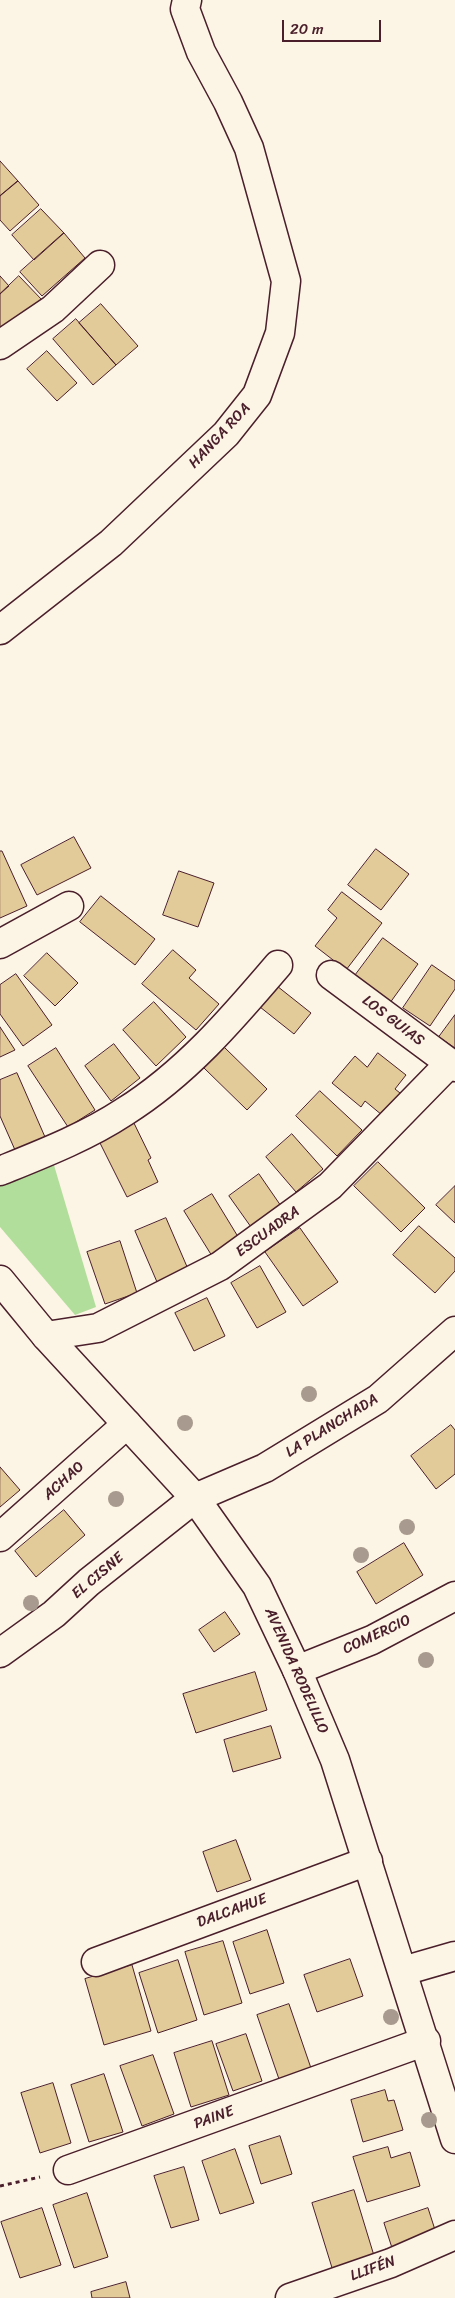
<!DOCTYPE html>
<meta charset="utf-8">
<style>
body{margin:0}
#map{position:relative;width:455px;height:2298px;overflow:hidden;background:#fcf5e5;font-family:Sriracha,sans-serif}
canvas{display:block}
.scale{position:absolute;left:282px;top:20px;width:99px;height:22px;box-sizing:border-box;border:2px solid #4a1f2b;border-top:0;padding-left:6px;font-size:15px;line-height:18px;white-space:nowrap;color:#4a1f2b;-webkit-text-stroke:4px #fcf5e5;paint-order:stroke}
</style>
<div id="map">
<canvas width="455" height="2298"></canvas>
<div class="scale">20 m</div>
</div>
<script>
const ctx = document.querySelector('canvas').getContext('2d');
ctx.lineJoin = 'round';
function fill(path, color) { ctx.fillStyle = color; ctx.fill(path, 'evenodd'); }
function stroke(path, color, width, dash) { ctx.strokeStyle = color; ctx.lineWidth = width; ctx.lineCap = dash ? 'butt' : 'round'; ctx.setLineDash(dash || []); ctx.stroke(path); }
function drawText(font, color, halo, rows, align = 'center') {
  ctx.font = font + ' Sriracha,sans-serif'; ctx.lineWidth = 5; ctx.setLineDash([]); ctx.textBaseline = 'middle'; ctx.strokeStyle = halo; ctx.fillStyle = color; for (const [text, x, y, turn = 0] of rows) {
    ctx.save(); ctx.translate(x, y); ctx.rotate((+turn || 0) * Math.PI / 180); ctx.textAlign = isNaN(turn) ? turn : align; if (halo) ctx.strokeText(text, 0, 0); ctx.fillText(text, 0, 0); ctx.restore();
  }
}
fill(new Path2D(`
 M 51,1155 L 96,1307 L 75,1315 L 0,1227 L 0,1178 Z`), '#b2de9c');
const building = new Path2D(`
 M 0,161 L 18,181 L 0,196 Z
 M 18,181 L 39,205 L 10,231 L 0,220 L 0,196 Z
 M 41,209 L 64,233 L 34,260 L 12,235 Z
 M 64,233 L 85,258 L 42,296 L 20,272 Z
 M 0,276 L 9,286 L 0,294 Z
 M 19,276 L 43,301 L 0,342 L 0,294 Z
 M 101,304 L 138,346 L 116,365 L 79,323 Z
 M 76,319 L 116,365 L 93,385 L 53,339 Z
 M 47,351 L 77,383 L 57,401 L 27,369 Z
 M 74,837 L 91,868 L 37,895 L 21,865 Z
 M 376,849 L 409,874 L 381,910 L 348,885 Z
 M 0,851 L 2,851 L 27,906 L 0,918 Z
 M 179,871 L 214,883 L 198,927 L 163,915 Z
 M 342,892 L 382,923 L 346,970 L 315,946 L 337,918 L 328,910 Z
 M 101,896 L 155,939 L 135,965 L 80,922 Z
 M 383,938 L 418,964 L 387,1007 L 351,981 Z
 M 173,950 L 196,970 L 189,978 L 219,1004 L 196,1030 L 142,984 Z
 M 47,953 L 78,983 L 55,1006 L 24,976 Z
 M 432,965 L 455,981 L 455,989 L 430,1026 L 403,1008 Z
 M 16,974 L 52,1025 L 23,1046 L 0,1014 L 0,985 Z
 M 277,986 L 311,1013 L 294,1034 L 260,1007 Z
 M 154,1002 L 186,1037 L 156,1066 L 123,1030 Z
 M 455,1015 L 455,1048 L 439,1037 Z
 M 0,1027 L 15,1050 L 0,1057 Z
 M 114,1044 L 140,1078 L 111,1101 L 85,1066 Z
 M 224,1047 L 267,1089 L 247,1110 L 204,1068 Z
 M 56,1048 L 95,1110 L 68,1127 L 28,1066 Z
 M 378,1053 L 406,1075 L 395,1089 L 400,1093 L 382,1115 L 365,1101 L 361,1107 L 332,1083 L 355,1056 L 367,1067 Z
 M 17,1073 L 45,1137 L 15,1150 L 0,1116 L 0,1080 Z
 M 320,1091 L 362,1130 L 337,1156 L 296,1116 Z
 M 131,1117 L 151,1158 L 148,1160 L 158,1182 L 127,1197 L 96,1135 Z
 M 292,1134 L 323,1169 L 296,1192 L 266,1157 Z
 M 378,1162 L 425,1208 L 401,1232 L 354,1186 Z
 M 259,1174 L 281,1206 L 251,1227 L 229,1196 Z
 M 455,1186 L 455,1223 L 436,1205 Z
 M 212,1194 L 240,1240 L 212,1256 L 184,1211 Z
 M 166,1218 L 188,1269 L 157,1282 L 135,1231 Z
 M 419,1226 L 455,1258 L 455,1271 L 435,1293 L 393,1255 Z
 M 300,1228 L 338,1282 L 303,1306 L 265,1252 Z
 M 120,1241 L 137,1293 L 105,1304 L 87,1252 Z
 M 260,1266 L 286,1312 L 257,1328 L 231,1283 Z
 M 207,1298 L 225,1336 L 194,1351 L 175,1313 Z
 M 451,1425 L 455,1430 L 455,1474 L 436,1489 L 411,1456 Z
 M 0,1467 L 20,1490 L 0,1507 Z
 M 64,1510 L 85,1535 L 36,1577 L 15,1551 Z
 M 404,1543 L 423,1575 L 376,1604 L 357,1572 Z
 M 225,1612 L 240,1634 L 214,1652 L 199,1630 Z
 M 255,1672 L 267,1710 L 196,1733 L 183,1694 Z
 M 271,1726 L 281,1758 L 233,1772 L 224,1740 Z
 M 236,1840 L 251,1880 L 217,1892 L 203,1852 Z
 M 267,1930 L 284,1983 L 250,1994 L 233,1942 Z
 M 223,1941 L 242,2003 L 204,2015 L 185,1952 Z
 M 350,1959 L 363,1996 L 317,2012 L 304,1975 Z
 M 178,1960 L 197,2020 L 158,2033 L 139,1973 Z
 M 132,1965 L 151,2031 L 104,2045 L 85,1979 Z
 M 289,2004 L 313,2074 L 281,2085 L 257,2015 Z
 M 246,2034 L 262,2081 L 233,2091 L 216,2044 Z
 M 212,2041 L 229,2095 L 191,2107 L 174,2053 Z
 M 153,2055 L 174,2114 L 142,2126 L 120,2066 Z
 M 104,2074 L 123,2132 L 89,2142 L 71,2085 Z
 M 53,2083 L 71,2143 L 40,2153 L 21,2093 Z
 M 385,2090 L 388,2101 L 394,2100 L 403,2130 L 363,2142 L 351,2100 Z
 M 280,2136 L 292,2174 L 261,2184 L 249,2146 Z
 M 388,2147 L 391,2158 L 410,2152 L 420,2186 L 367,2202 L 353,2157 Z
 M 235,2149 L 254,2203 L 220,2214 L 202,2161 Z
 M 184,2167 L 199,2220 L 171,2228 L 154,2176 Z
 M 354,2190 L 375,2259 L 333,2271 L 312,2203 Z
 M 87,2193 L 108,2257 L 74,2268 L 53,2205 Z
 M 42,2208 L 61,2265 L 20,2278 L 1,2222 Z
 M 428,2208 L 437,2236 L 393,2251 L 384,2223 Z
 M 126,2282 L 130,2298 L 92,2298 L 91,2292 Z`);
fill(building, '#e3ca99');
stroke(building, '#4a1f2b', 1);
const minor = new Path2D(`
 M 0,345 L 53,309 L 100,265
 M 0,944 L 69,906
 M 331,975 L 455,1067
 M 0,1171 C 42,1154 86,1137 124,1112 C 185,1074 232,1019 278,965
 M 46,1336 L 98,1328 L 220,1266 L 330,1186 L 450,1063
 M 0,1537 L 127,1424
 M 0,1653 L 54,1614 L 89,1582 L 195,1498
 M 297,1670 L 372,1640 L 455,1596
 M 96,1962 L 368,1861
 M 403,1971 L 455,1956
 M 68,2170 L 426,2041
 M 290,2298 L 391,2263 L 455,2235`);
const tertiary = new Path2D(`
 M 0,630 L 111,543 L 226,434 L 257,395 L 280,333 L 286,281 L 249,148 L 228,102 L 201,52 L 185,9 L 187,0
 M 0,1280 L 46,1336 L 195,1498 L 257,1586 L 297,1670 L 335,1760 L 455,2139
 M 195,1498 L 265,1468 L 378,1399 L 455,1331`);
stroke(minor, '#4a1f2b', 31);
stroke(tertiary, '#4a1f2b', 31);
stroke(new Path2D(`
 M 0,2186 L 40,2177`), '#4a1f2b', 3, [4, 4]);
stroke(minor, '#fcf5e5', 28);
stroke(tertiary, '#fcf5e5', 28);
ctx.fillStyle = '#a89a8e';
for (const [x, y] of [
 [309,1394],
 [185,1423],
 [116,1499],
 [407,1527],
 [361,1555],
 [31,1603],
 [426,1660],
 [391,2017],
 [429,2120]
]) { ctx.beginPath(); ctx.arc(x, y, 8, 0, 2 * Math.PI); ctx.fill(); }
drawText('15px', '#4a1f2b', '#fcf5e5', [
 ["HANGA ROA",220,436,-47],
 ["LOS GUIAS",393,1021,37],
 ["ESCUADRA",268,1232,-36],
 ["LA PLANCHADA",332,1426,-32],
 ["ACHAO",64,1481,-42],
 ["EL CISNE",98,1576,-40],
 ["COMERCIO",377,1635,-25],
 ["AVENIDA RODELILLO",296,1671,66],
 ["DALCAHUE",232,1911,-20],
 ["PAINE",214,2118,-20],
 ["LLIFÉN",373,2269,-20]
]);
</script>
